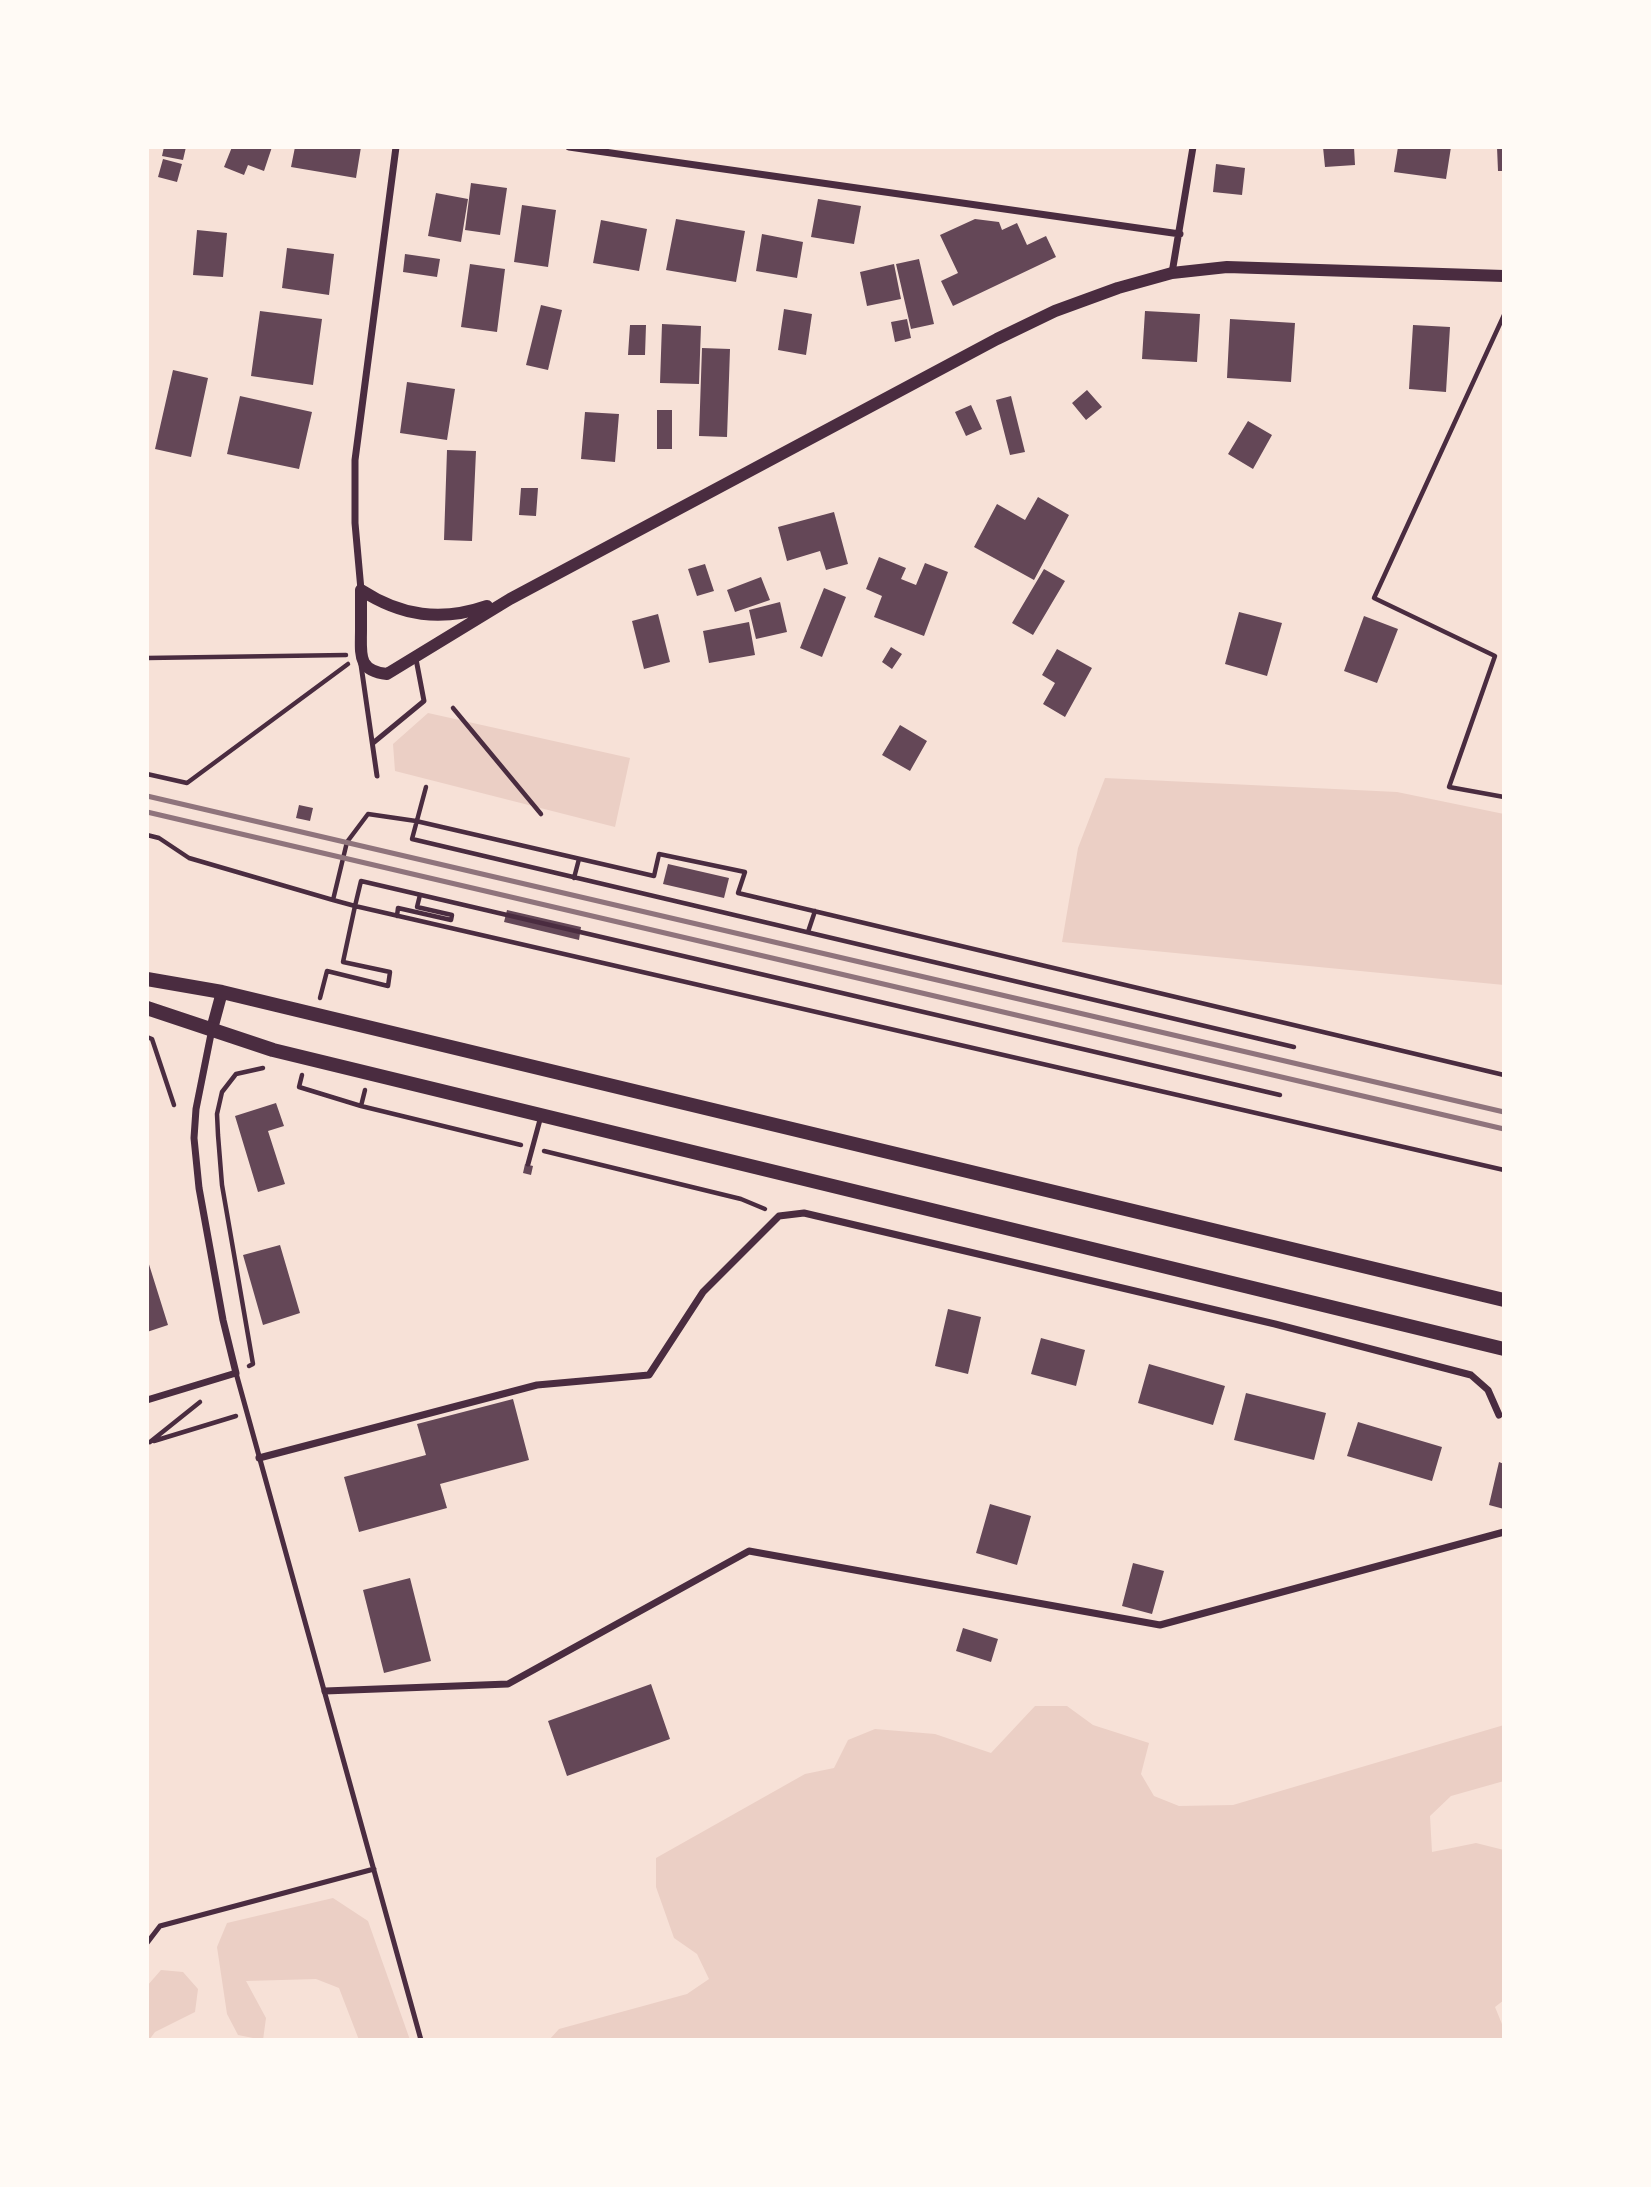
<!DOCTYPE html>
<style>
body{margin:0}
#map{position:relative;width:1651px;height:2187px;overflow:hidden;background:#f7e1d7;font-family:"Nunito Sans",sans-serif}
canvas{display:block}
.frame{position:absolute;inset:0;border:149px solid #fffaf5;pointer-events:none}
</style>
<div id="map">
<canvas width="1651" height="2187"></canvas>
<div class="frame"></div>
</div>
<script>
const ctx = document.querySelector('canvas').getContext('2d');
ctx.lineJoin = 'round';
function fill(path, color) { ctx.fillStyle = color; ctx.fill(path, 'evenodd'); }
function stroke(path, color, width, dash) { ctx.strokeStyle = color; ctx.lineWidth = width; ctx.lineCap = dash ? 'butt' : 'round'; ctx.setLineDash(dash || []); ctx.stroke(path); }
fill(new Path2D(`
 M 428,713 L 630,758 L 615,827 L 395,771 L 393,744 Z
 M 1105,778 L 1397,792 L 1504,814 L 1504,985 L 1062,942 L 1078,848 Z
 M 1035,1706 L 1067,1706 L 1093,1725 L 1149,1743 L 1141,1774 L 1154,1796 L 1179,1806 L 1233,1805 L 1504,1725 L 1504,1781 L 1451,1796 L 1430,1816 L 1432,1852 L 1476,1843 L 1504,1850 L 1504,2000 L 1495,2007 L 1504,2029 L 1504,2040 L 549,2040 L 559,2029 L 687,1994 L 709,1979 L 697,1954 L 674,1938 L 656,1887 L 656,1858 L 805,1774 L 834,1768 L 848,1740 L 875,1729 L 935,1734 L 991,1753 Z
 M 333,1898 L 368,1921 L 410,2040 L 359,2040 L 339,1988 L 316,1979 L 246,1981 L 266,2018 L 263,2040 L 238,2035 L 227,2014 L 217,1947 L 227,1923 Z
 M 161,1970 L 183,1972 L 198,1989 L 195,2012 L 155,2032 L 149,2040 L 147,2040 L 147,1986 Z`), '#ebcfc5');
fill(new Path2D(`
 M 164,147 L 186,147 L 183,160 L 162,156 Z
 M 232,147 L 272,147 L 264,171 L 248,165 L 244,175 L 224,167 Z
 M 295,147 L 361,147 L 356,178 L 291,167 Z
 M 1323,147 L 1354,147 L 1355,165 L 1325,167 Z
 M 1398,147 L 1451,147 L 1446,179 L 1394,172 Z
 M 1497,147 L 1504,147 L 1504,171 L 1498,171 Z
 M 163,159 L 182,164 L 177,182 L 158,177 Z
 M 1216,164 L 1245,168 L 1242,195 L 1213,192 Z
 M 471,183 L 507,188 L 500,235 L 465,230 Z
 M 436,193 L 468,199 L 461,242 L 428,236 Z
 M 818,199 L 861,206 L 854,244 L 811,237 Z
 M 522,205 L 556,210 L 548,267 L 514,262 Z
 M 676,219 L 745,231 L 736,282 L 666,270 Z
 M 975,219 L 999,222 L 1002,230 L 1017,223 L 1027,245 L 1046,236 L 1056,257 L 953,306 L 941,281 L 958,273 L 940,235 Z
 M 601,220 L 647,229 L 639,271 L 593,263 Z
 M 197,230 L 227,233 L 223,277 L 193,275 Z
 M 762,234 L 803,242 L 797,278 L 756,271 Z
 M 287,248 L 334,254 L 329,295 L 282,288 Z
 M 405,254 L 440,259 L 437,277 L 403,272 Z
 M 919,259 L 934,324 L 911,329 L 896,264 Z
 M 470,264 L 505,269 L 497,332 L 461,327 Z
 M 894,264 L 901,299 L 867,306 L 860,272 Z
 M 541,305 L 562,310 L 548,370 L 526,365 Z
 M 784,309 L 812,314 L 806,355 L 778,350 Z
 M 260,311 L 322,319 L 313,385 L 251,376 Z
 M 1145,311 L 1200,314 L 1197,362 L 1142,359 Z
 M 907,319 L 911,338 L 895,342 L 891,322 Z
 M 1230,319 L 1295,323 L 1291,382 L 1227,378 Z
 M 662,324 L 701,326 L 699,384 L 660,383 Z
 M 630,325 L 646,325 L 645,355 L 628,355 Z
 M 1413,325 L 1450,327 L 1446,392 L 1409,389 Z
 M 702,348 L 730,349 L 727,437 L 699,436 Z
 M 173,370 L 208,378 L 191,457 L 155,449 Z
 M 407,382 L 455,389 L 447,440 L 400,433 Z
 M 1087,390 L 1102,407 L 1086,420 L 1072,403 Z
 M 240,396 L 312,412 L 299,469 L 227,454 Z
 M 1011,396 L 1025,452 L 1010,455 L 996,400 Z
 M 971,405 L 982,429 L 966,436 L 955,412 Z
 M 657,410 L 672,410 L 672,449 L 657,449 Z
 M 585,412 L 619,414 L 615,462 L 581,459 Z
 M 1248,421 L 1272,435 L 1253,469 L 1228,454 Z
 M 447,450 L 476,451 L 472,541 L 444,540 Z
 M 521,488 L 538,488 L 536,516 L 519,515 Z
 M 1038,497 L 1069,515 L 1034,580 L 974,547 L 997,504 L 1025,520 Z
 M 834,512 L 848,564 L 826,570 L 820,551 L 787,561 L 778,527 Z
 M 879,557 L 906,568 L 901,579 L 916,585 L 925,563 L 948,572 L 924,636 L 874,617 L 882,596 L 866,589 Z
 M 705,564 L 714,591 L 697,596 L 688,569 Z
 M 1044,569 L 1065,581 L 1033,635 L 1012,623 Z
 M 761,577 L 770,600 L 735,612 L 727,590 Z
 M 824,588 L 846,597 L 822,657 L 800,648 Z
 M 780,602 L 787,632 L 756,639 L 749,610 Z
 M 1239,612 L 1282,623 L 1267,676 L 1225,664 Z
 M 658,614 L 670,662 L 644,669 L 632,621 Z
 M 1364,616 L 1398,629 L 1377,683 L 1344,671 Z
 M 749,622 L 755,655 L 709,663 L 703,631 Z
 M 891,647 L 902,654 L 892,669 L 882,662 Z
 M 1057,649 L 1092,668 L 1065,717 L 1043,704 L 1055,683 L 1042,675 Z
 M 900,725 L 927,741 L 910,771 L 882,755 Z
 M 299,805 L 313,808 L 310,821 L 296,818 Z
 M 668,864 L 729,878 L 724,898 L 663,884 Z
 M 507,910 L 581,927 L 579,940 L 504,922 Z
 M 276,1103 L 284,1126 L 268,1131 L 285,1184 L 258,1192 L 235,1116 Z
 M 525,1164 L 533,1166 L 531,1175 L 523,1173 Z
 M 280,1245 L 300,1313 L 263,1325 L 243,1255 Z
 M 147,1258 L 168,1325 L 147,1332 Z
 M 948,1309 L 981,1317 L 968,1374 L 935,1366 Z
 M 1041,1338 L 1085,1350 L 1076,1386 L 1031,1374 Z
 M 1149,1364 L 1225,1386 L 1213,1425 L 1138,1403 Z
 M 1246,1393 L 1326,1413 L 1314,1460 L 1234,1440 Z
 M 513,1399 L 529,1460 L 440,1484 L 447,1508 L 359,1532 L 344,1477 L 426,1455 L 417,1424 Z
 M 1358,1422 L 1442,1447 L 1432,1481 L 1347,1456 Z
 M 1499,1462 L 1504,1464 L 1504,1509 L 1489,1505 Z
 M 990,1504 L 1031,1516 L 1017,1565 L 976,1553 Z
 M 1133,1563 L 1164,1571 L 1152,1614 L 1122,1606 Z
 M 410,1578 L 431,1661 L 384,1673 L 363,1590 Z
 M 963,1628 L 998,1639 L 991,1662 L 956,1651 Z
 M 651,1684 L 670,1739 L 567,1776 L 548,1721 Z`), '#644757');
stroke(new Path2D(`
 M 1504,315 L 1374,598 L 1495,656 L 1449,787 L 1504,797
 M 147,658 L 346,655
 M 453,708 L 541,814
 M 147,774 L 187,783 L 348,664
 M 426,787 L 412,839 L 1294,1047
 M 147,835 L 159,838 L 189,858 L 333,900
 M 574,878 L 579,859
 M 397,916 L 398,908 L 451,920 L 452,915 L 417,907 L 420,895
 M 808,932 L 815,911
 M 320,998 L 327,971 L 388,986 L 390,972 L 343,962 L 355,906 L 333,900 L 347,842 L 368,814 L 416,821 L 654,876 L 659,854 L 745,872 L 738,893 L 1504,1075
 M 147,1037 L 152,1039 L 174,1105
 M 302,1075 L 299,1087 L 361,1106 L 521,1145
 M 1280,1095 L 361,881 L 355,906 L 1504,1170
 M 361,1106 L 365,1090
 M 544,1151 L 741,1199 L 765,1209
 M 249,1366 L 253,1364 L 222,1185 L 218,1135 L 217,1114 L 222,1092 L 236,1074 L 263,1068
 M 154,1441 L 236,1416
 M 150,1442 L 200,1402`), '#4a2c40', 4.5);
stroke(new Path2D(`
 M 361,665 L 377,776
 M 373,743 L 424,701 L 416,659
 M 528,1164 L 541,1116
 M 236,1373 L 421,2040
 M 147,1943 L 160,1926 L 374,1869`), '#4a2c40', 5);
stroke(new Path2D(`
 M 569,147 L 1180,234
 M 1172,273 L 1193,147
 M 361,590 L 355,523 L 355,460 L 396,147
 M 147,1400 L 236,1373 L 223,1320 L 199,1188 L 194,1138 L 196,1109 L 212,1029
 M 259,1458 L 537,1385 L 649,1375 L 703,1292 L 779,1216 L 804,1213 L 1275,1324 L 1471,1375 L 1488,1390 L 1499,1415
 M 325,1691 L 508,1684 L 749,1551 L 1160,1625 L 1504,1532`), '#4a2c40', 7);
stroke(new Path2D(`
 M 361,590 C 361,603 361,617 361,630 C 361,654 357,671 387,674 L 510,599 L 997,339 L 1055,311 L 1118,288 L 1172,273 L 1227,267 L 1504,276
 M 361,590 C 401,616 441,622 487,606
 M 212,1029 L 222,992`), '#4a2c40', 12);
stroke(new Path2D(`
 M 147,979 L 222,992 L 1504,1300
 M 147,1008 L 273,1050 L 1504,1349`), '#4a2c40', 14);
stroke(new Path2D(`
 M 147,796 L 1504,1112
 M 147,812 L 1504,1129`), '#8f747c', 5);
</script>
